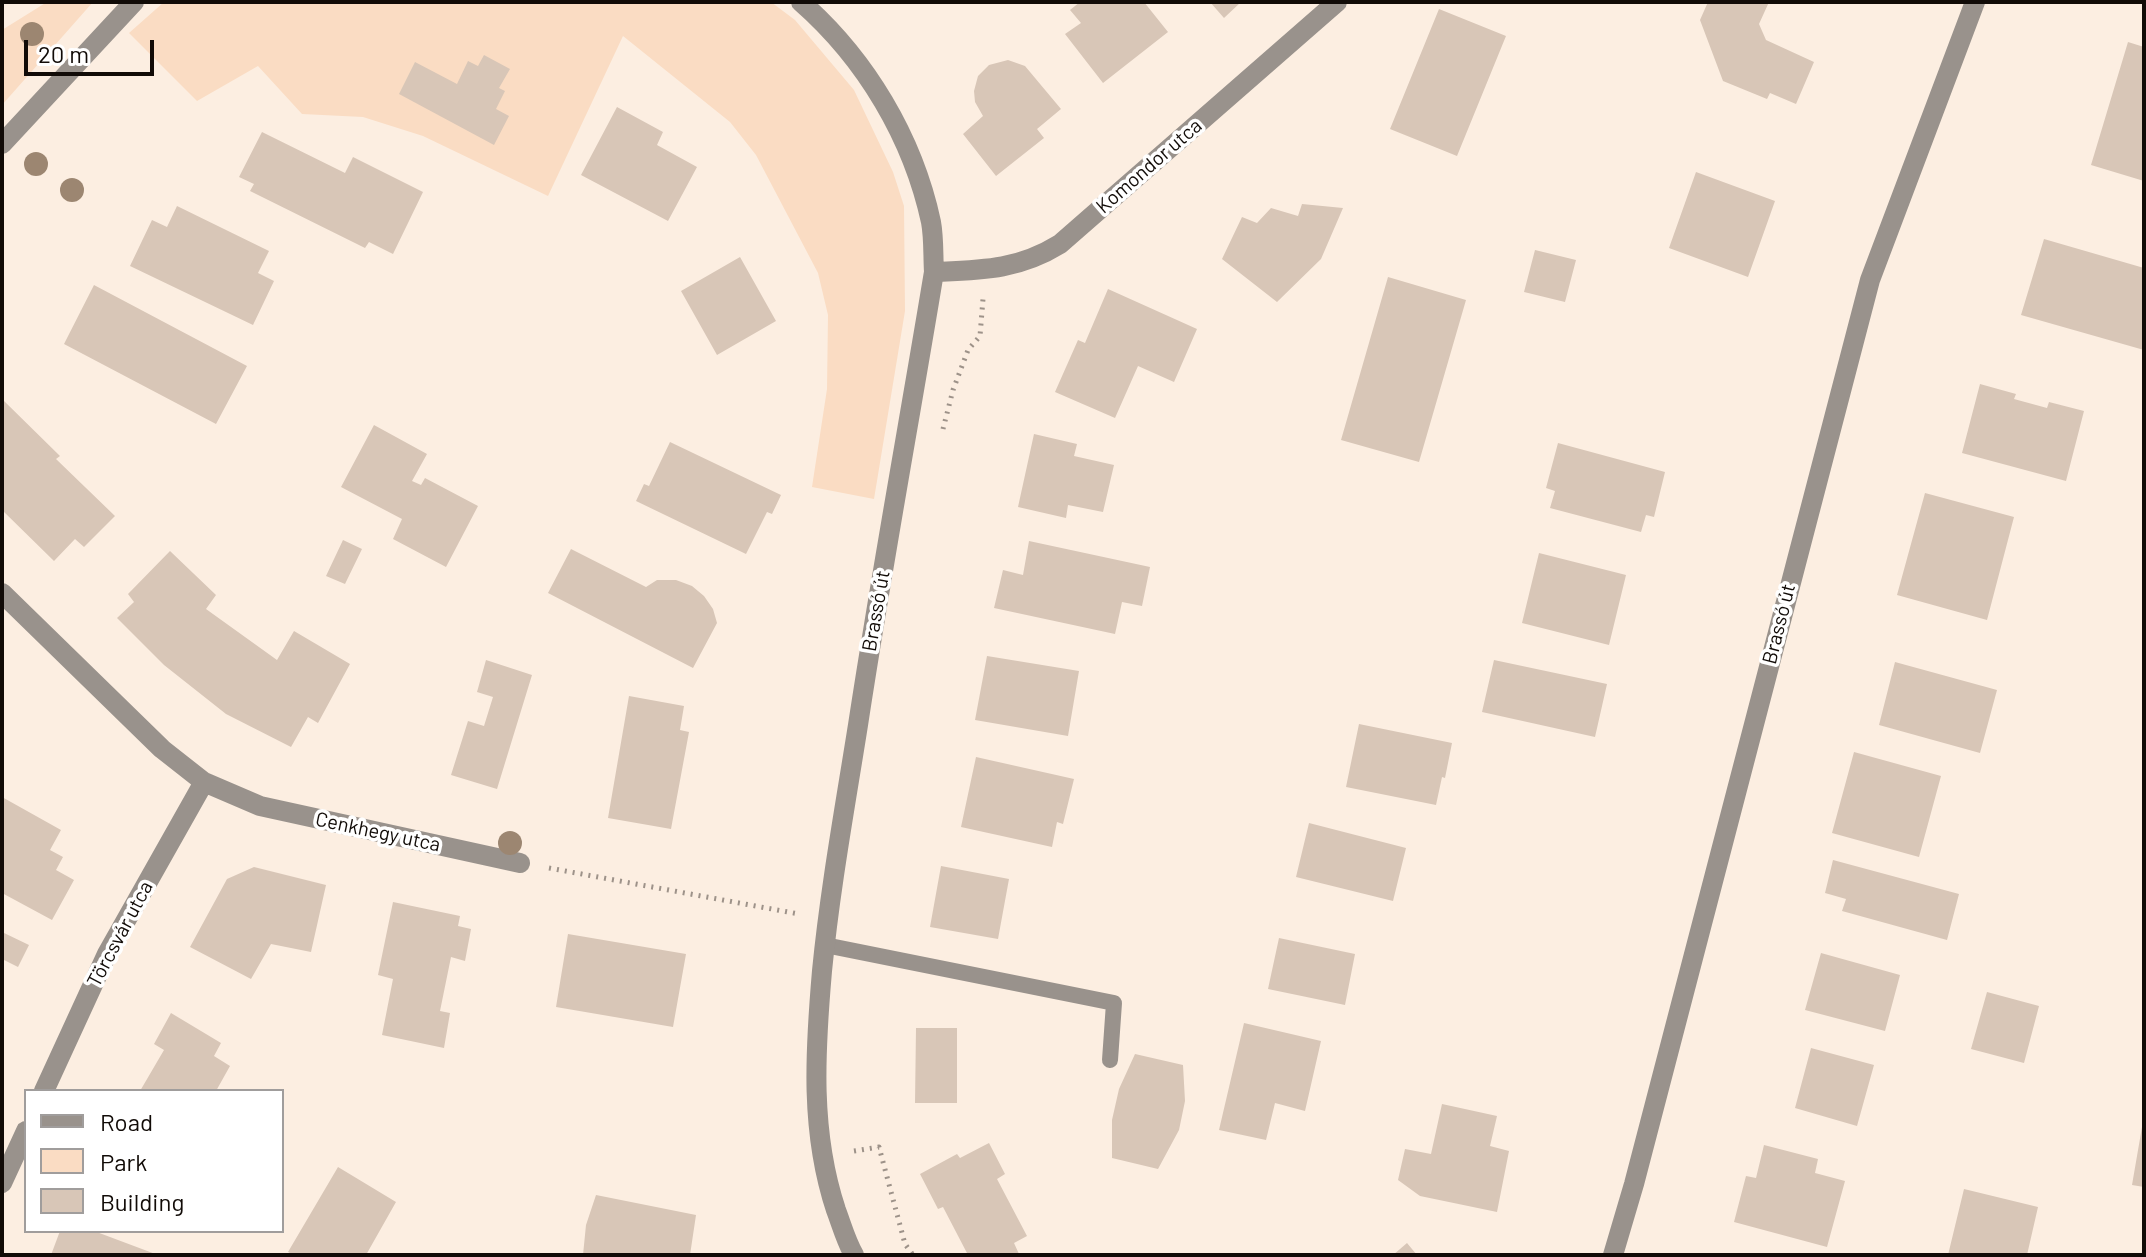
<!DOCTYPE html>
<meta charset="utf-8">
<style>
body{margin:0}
#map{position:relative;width:2146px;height:1257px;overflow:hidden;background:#fceee1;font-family:Barlow,sans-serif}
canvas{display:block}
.frame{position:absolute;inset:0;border:4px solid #110b07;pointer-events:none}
.legend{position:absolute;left:24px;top:1089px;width:260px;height:144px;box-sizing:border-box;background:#fff;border:2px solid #a09d9c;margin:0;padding:10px 14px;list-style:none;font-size:24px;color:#110b07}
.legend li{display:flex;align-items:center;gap:16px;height:40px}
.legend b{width:40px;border:2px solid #a09d9c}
.scale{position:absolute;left:24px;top:40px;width:130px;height:36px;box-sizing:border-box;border:4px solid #110b07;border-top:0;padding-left:10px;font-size:24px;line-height:28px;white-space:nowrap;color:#110b07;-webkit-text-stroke:6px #fff;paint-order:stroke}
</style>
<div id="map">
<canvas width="2146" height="1257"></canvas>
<div class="frame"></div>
<ul class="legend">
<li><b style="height:10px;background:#99928c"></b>Road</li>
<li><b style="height:22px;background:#fadcc3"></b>Park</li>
<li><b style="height:22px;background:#d8c6b7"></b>Building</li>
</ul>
<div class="scale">20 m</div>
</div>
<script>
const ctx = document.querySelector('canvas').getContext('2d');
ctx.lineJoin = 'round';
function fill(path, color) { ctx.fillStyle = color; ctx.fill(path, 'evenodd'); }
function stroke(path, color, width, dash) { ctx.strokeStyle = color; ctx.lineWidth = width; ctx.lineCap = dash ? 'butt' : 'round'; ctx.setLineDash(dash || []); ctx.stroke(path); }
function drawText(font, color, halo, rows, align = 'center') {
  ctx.font = font + ' Barlow,sans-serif'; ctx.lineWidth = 7; ctx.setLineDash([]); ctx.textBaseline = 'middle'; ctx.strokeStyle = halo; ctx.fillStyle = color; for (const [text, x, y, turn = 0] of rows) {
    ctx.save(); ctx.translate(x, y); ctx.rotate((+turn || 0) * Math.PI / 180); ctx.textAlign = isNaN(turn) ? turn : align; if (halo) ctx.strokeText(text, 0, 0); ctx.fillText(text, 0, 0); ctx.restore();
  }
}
fill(new Path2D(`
 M 47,2 L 93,2 L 2,105 L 2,30 Z
 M 164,2 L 771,2 L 795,20 L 854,90 L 893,172 L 904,206 L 905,311 L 874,499 L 812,487 L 827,389 L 828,315 L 818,273 L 756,155 L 730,122 L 623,36 L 548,196 L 423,136 L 363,117 L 302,114 L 258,66 L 197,101 L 129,33 Z`), '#fadcc3');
fill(new Path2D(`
 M 1080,2 L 1144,2 L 1168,32 L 1103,83 L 1065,34 L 1081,23 L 1070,10 Z
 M 1210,2 L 1241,2 L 1224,18 Z
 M 1708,2 L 1769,2 L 1759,24 L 1766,40 L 1814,62 L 1796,104 L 1770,93 L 1767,99 L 1723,81 L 1700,20 Z
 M 1439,9 L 1506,36 L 1457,156 L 1390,129 Z
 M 2128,42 L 2144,47 L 2144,181 L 2091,165 Z
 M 484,55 L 510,69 L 499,88 L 505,91 L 496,109 L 509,116 L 494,145 L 399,94 L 415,62 L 457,84 L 468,61 L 478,66 Z
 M 1008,60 L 1025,66 L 1061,109 L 1037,129 L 1044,138 L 996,176 L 963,134 L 983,116 L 975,102 L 974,91 L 978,76 L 989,65 Z
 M 617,107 L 663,132 L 657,145 L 697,167 L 668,221 L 581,175 Z
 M 262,132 L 345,173 L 353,157 L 423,192 L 393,254 L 369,242 L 365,248 L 250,191 L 254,184 L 239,177 Z
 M 1696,172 L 1775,201 L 1748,277 L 1669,248 Z
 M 1302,204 L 1343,208 L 1321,259 L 1277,302 L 1222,259 L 1242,217 L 1257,223 L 1271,208 L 1298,216 Z
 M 177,206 L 269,251 L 258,273 L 274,281 L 253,325 L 130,266 L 152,220 L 167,227 Z
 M 2044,239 L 2144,268 L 2144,350 L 2021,315 Z
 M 1535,250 L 1576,260 L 1565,302 L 1524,292 Z
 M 740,257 L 776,321 L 717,355 L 681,291 Z
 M 1388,277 L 1466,300 L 1419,462 L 1341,440 Z
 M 94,285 L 247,366 L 216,424 L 64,344 Z
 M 1108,289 L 1197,329 L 1174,382 L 1138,366 L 1115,418 L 1055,392 L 1078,340 L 1085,343 Z
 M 1980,384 L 2016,394 L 2014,399 L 2047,408 L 2049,402 L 2084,411 L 2066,481 L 1962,453 Z
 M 2,399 L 60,456 L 56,459 L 115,516 L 84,547 L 75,539 L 54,561 L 2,510 Z
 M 374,425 L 427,454 L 412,481 L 421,485 L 425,478 L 478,506 L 446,567 L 393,539 L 402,519 L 341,487 Z
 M 1034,434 L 1077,444 L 1074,456 L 1114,465 L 1103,512 L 1068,505 L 1066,518 L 1018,507 Z
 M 670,442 L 781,495 L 772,514 L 767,512 L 746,554 L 636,501 L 644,484 L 649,486 Z
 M 1558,443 L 1665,472 L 1654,517 L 1646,515 L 1641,532 L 1550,508 L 1555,491 L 1546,488 Z
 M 1925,493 L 2014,517 L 1987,620 L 1897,595 Z
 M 343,540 L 362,549 L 345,584 L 326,576 Z
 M 1029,541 L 1150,567 L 1142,606 L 1122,602 L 1115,634 L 994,608 L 1003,570 L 1023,575 Z
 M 571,549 L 646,587 L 657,580 L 676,580 L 692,586 L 704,596 L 713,609 L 717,623 L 693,668 L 548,593 Z
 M 170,551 L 216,595 L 206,609 L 277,660 L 294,631 L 350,664 L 318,723 L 308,717 L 291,747 L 226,714 L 164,665 L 117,618 L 134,602 L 128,594 Z
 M 1539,553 L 1626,575 L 1609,645 L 1522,623 Z
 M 987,656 L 1079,671 L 1068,736 L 975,720 Z
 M 486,660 L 532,675 L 497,789 L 451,775 L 468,721 L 484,726 L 493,697 L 477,692 Z
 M 1494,660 L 1607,684 L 1595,737 L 1482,712 Z
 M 1895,662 L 1997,690 L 1980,753 L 1879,725 Z
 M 629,696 L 684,706 L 680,730 L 689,732 L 671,829 L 608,818 Z
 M 1359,724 L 1452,743 L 1445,778 L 1442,777 L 1436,805 L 1346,787 Z
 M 1854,752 L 1941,776 L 1919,857 L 1832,833 Z
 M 976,757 L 1074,779 L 1063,824 L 1057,822 L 1052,847 L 961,827 Z
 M 2,797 L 61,830 L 50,850 L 63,857 L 56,870 L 74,880 L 52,920 L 2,893 Z
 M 1309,823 L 1406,848 L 1393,901 L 1296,877 Z
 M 1833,860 L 1959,894 L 1947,940 L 1842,911 L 1846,899 L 1825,893 Z
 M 941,866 L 1009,879 L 998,939 L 930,927 Z
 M 254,867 L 326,885 L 311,952 L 271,944 L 251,979 L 190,947 L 227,879 Z
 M 393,902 L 460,916 L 458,926 L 471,929 L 465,961 L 451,957 L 440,1011 L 450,1013 L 444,1048 L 382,1035 L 393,979 L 378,975 Z
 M 2,932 L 29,945 L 18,967 L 2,959 Z
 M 568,934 L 686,954 L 673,1027 L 556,1007 Z
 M 1279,938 L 1355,954 L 1345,1005 L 1268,989 Z
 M 1821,953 L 1900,975 L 1885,1031 L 1805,1010 Z
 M 1987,992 L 2039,1006 L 2024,1063 L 1971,1049 Z
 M 171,1013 L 221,1043 L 214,1056 L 230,1066 L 216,1091 L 140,1091 L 164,1050 L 154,1044 Z
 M 1244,1023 L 1321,1041 L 1305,1111 L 1275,1103 L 1266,1140 L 1219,1130 Z
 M 916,1028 L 957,1028 L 957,1103 L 915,1103 Z
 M 1811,1048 L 1874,1065 L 1857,1126 L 1795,1108 Z
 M 1135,1054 L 1183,1065 L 1185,1101 L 1179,1130 L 1158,1169 L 1112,1158 L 1112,1120 L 1119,1089 Z
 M 1442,1104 L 1497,1116 L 1490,1146 L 1509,1151 L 1497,1212 L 1420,1196 L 1398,1180 L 1405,1149 L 1431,1154 Z
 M 2142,1127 L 2144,1128 L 2144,1187 L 2132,1185 Z
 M 989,1143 L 1005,1174 L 997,1179 L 1027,1236 L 1014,1243 L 1019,1254 L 1016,1255 L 968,1255 L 943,1207 L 938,1209 L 920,1174 L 957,1154 L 960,1158 Z
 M 1764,1145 L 1818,1159 L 1815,1173 L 1845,1181 L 1827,1247 L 1734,1222 L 1746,1176 L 1756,1178 Z
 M 338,1167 L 396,1202 L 366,1255 L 294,1255 L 288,1252 Z
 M 1964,1189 L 2038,1207 L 2027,1255 L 1948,1255 Z
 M 596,1195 L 696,1215 L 690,1255 L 583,1255 L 586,1225 Z
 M 60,1231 L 94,1231 L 158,1255 L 51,1255 Z
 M 1407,1243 L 1417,1255 L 1393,1255 Z`), '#d8c6b7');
stroke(new Path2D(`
 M 943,429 L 953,390 L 968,350 L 980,336 L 983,299
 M 549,868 L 799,914
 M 854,1151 L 879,1147 L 905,1244 L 913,1255`), '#9d9289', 5, [2, 6]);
stroke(new Path2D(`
 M 825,945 L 1114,1003 L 1110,1060`), '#99928c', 16);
stroke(new Path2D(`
 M 801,2 C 866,59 913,138 931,222 C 934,238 933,256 934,272 C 909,423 881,574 858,725 C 845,807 830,889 822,971 C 815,1052 810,1132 836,1210 C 842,1226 846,1241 854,1255
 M 2,144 L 134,2
 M 934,272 C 982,270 1018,270 1060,244 L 1337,2
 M 2,593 L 162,749 L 204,782 L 260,806 L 520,863
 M 44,1091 L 107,954 L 204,782
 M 2,1183 L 26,1131
 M 1613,1255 L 1634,1184 L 1870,280 L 1975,2`), '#99928c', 20);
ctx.fillStyle = '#9c8671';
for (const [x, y] of [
 [32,34],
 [36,164],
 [72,190],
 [510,843]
]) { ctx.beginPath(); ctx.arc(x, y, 12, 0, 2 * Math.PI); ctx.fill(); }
drawText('20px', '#110b07', '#fff', [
 ["Komondor utca",1149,166,-41],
 ["Brassó út",876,611,-80],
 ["Brassó út",1779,624,-76],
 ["Cenkhegy utca",378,832,12],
 ["Törcsvár utca",120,934,-62]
]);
</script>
